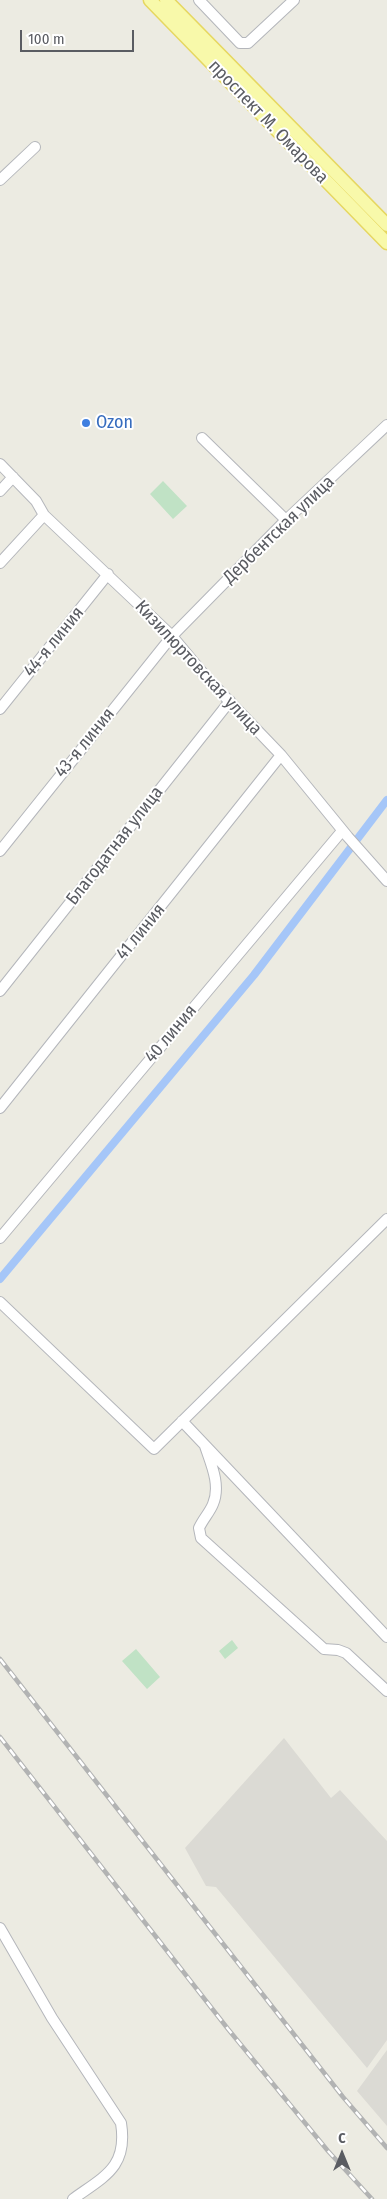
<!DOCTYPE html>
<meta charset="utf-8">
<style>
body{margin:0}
#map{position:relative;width:387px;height:2199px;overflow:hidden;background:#ecebe2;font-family:"Fira Sans Condensed",sans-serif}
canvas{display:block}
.north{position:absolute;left:317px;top:2129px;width:50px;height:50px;-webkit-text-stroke:4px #fff;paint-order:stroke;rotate:0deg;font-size:14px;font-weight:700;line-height:20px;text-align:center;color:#5a5c62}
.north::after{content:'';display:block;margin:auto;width:18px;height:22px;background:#5a5c62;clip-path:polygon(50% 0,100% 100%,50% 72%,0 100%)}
.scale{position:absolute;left:20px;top:30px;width:114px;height:22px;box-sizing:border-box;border:2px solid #5a5c62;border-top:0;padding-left:6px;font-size:15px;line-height:18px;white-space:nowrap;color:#5a5c62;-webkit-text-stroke:4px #fff;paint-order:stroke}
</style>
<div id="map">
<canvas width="387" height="2199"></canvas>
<div class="north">С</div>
<div class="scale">100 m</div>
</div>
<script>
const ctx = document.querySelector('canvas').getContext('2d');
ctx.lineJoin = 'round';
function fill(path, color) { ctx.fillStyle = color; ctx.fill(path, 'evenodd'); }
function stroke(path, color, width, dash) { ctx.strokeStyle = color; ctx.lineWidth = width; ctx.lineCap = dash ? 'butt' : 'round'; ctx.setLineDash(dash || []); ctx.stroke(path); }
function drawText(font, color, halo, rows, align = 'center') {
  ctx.font = font + ' "Fira Sans Condensed",sans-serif'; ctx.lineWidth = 4; ctx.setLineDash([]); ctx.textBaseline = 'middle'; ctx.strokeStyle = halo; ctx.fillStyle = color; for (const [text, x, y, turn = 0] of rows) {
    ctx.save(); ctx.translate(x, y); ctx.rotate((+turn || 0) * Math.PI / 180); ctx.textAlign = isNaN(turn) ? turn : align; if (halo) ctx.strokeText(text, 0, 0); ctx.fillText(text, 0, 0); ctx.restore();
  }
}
fill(new Path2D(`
 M 284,1738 L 331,1798 L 340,1790 L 387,1841 L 387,2040 L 367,2068 L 216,1887 L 206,1886 L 185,1848 Z
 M 387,2050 L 387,2126 L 357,2091 Z`), '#dbdad4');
fill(new Path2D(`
 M 163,481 L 187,506 L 173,519 L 150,494 Z
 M 232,1640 L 238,1648 L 225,1659 L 219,1651 Z
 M 136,1649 L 160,1677 L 147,1689 L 122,1661 Z`), '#c0e2c5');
stroke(new Path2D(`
 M 0,1279 L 254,975 L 387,800`), '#a5c6f8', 8);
const minor = new Path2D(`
 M 199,0 L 240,43 L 248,43 L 294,0
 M 0,180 L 35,147
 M 202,438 L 286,520
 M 0,464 L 36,501 L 44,515 L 172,636 L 207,678 L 281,755 L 348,837 L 387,881
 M 0,491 L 13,477
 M 0,563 L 44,515
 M 0,709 L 108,574
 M 0,851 L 172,636 L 286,520 L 387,425
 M 0,991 L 230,701
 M 0,1108 L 281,755
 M 0,1238 L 342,831
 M 0,1302 L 154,1449 L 387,1219
 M 182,1421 L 387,1637
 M 205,1446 C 211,1464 221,1485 213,1504 C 210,1512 203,1519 199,1528 L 201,1538 L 324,1649 L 338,1650 L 346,1653 L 387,1691
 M 0,1928 L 52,2018 L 121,2123 C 128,2167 105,2176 73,2199`);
const major = new Path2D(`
 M 150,0 L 387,243
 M 166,0 L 387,225`);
stroke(minor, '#b4b6bb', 12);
stroke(major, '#e6d760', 15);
stroke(minor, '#fff', 10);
stroke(major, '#f8f9aa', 12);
const rail = new Path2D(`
 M 0,1659 L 343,2097 L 387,2148
 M 0,1737 L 228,2029 L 328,2151 L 372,2199`);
stroke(rail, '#b2b3b3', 4.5);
stroke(rail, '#fff', 2.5, [8]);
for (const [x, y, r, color] of [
 [86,423,5,"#3f7fe0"]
]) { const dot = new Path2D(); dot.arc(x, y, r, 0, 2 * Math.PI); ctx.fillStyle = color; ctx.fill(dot); stroke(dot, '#fff', 2); }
drawText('18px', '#5a5c62', '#fff', [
 ["проспект М. Омарова",268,122,46],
 ["Дербентская улица",279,530,-44],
 ["44-я линия",54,642,-51],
 ["Кизилюртовская улица",198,668,47],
 ["43-я линия",85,743,-51],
 ["Благодатная улица",115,846,-52],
 ["41 линия",141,932,-51],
 ["40 линия",171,1034,-50]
]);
drawText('18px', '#366cbe', '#fff', [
 ["Ozon",96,423]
], 'left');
</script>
